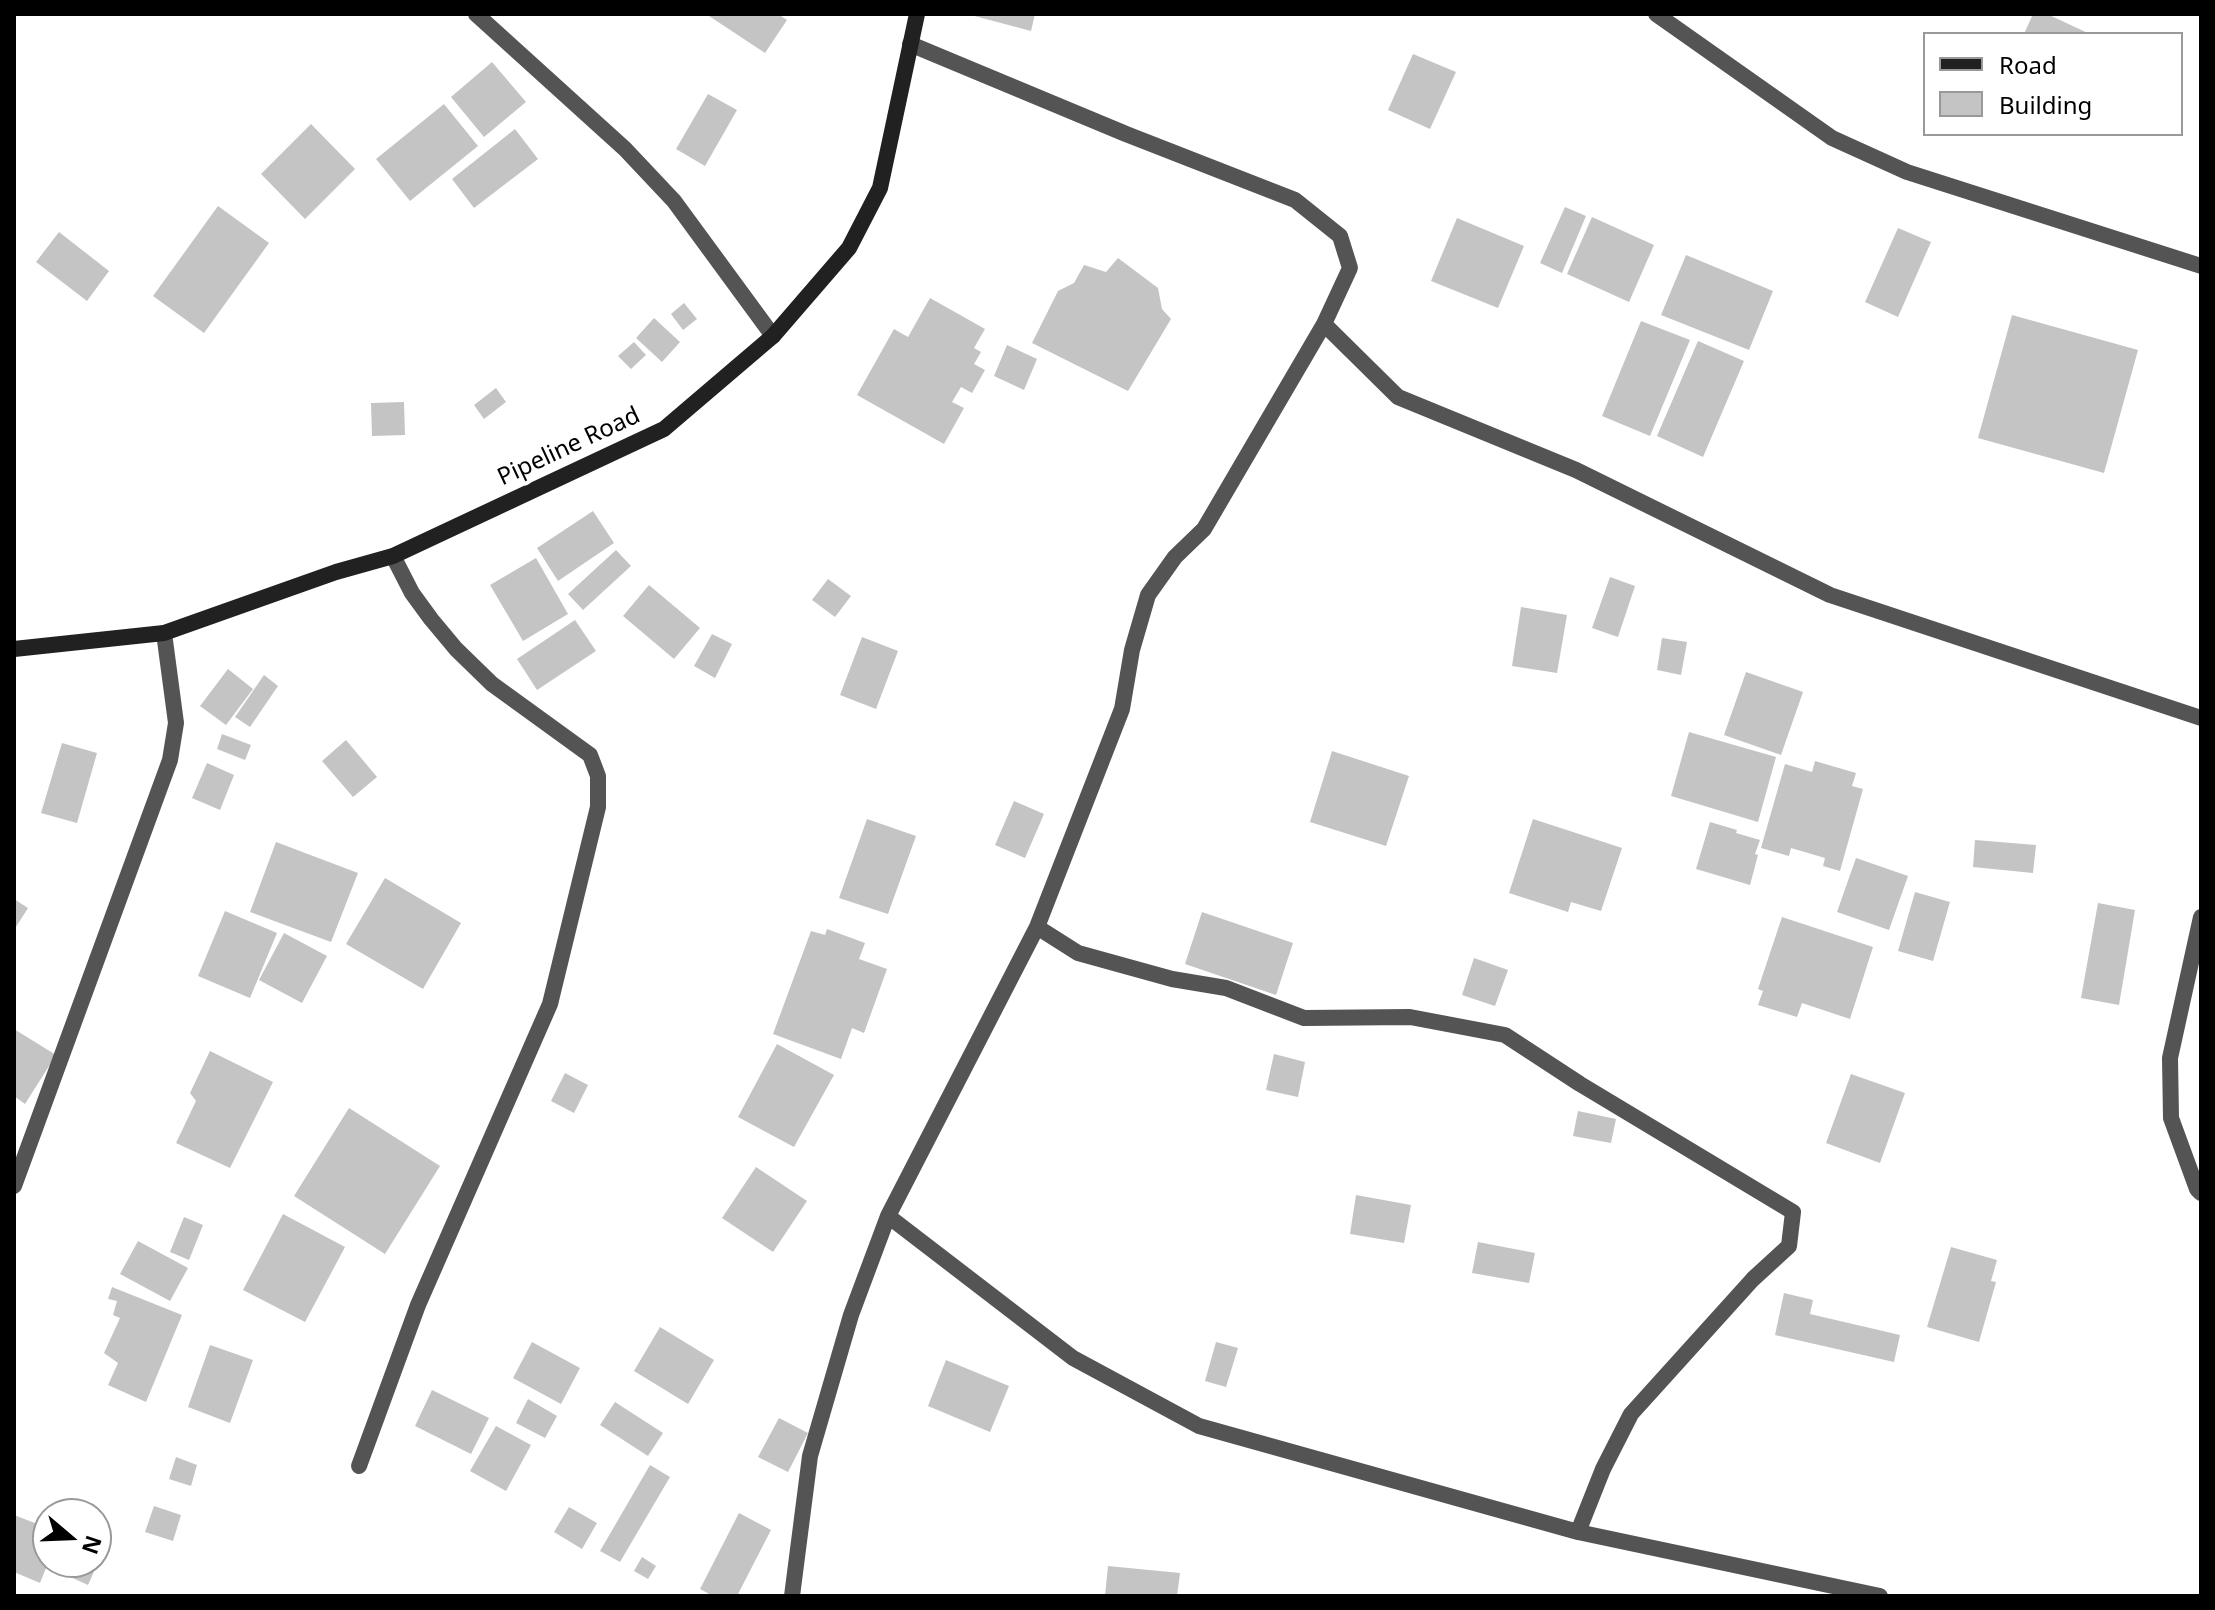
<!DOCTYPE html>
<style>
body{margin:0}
#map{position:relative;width:2215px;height:1610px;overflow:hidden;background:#fff;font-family:"Noto Sans",sans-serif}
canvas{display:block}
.frame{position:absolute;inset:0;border:16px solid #000;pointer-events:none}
.legend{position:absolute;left:1923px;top:32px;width:260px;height:104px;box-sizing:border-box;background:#fff;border:2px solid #999;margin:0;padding:10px 14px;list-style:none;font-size:24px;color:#000}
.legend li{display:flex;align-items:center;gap:16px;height:40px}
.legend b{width:40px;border:2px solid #999}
.north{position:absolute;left:32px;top:1498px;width:80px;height:80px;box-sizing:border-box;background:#fff;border:2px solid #999;border-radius:50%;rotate:109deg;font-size:22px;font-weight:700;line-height:32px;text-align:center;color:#000}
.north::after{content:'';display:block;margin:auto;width:28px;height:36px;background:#000;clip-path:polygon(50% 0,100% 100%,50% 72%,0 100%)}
</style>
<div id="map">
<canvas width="2215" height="1610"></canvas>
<div class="frame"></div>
<ul class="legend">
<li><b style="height:10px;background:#212121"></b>Road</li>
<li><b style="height:22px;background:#c4c4c4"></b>Building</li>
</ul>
<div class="north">N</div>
</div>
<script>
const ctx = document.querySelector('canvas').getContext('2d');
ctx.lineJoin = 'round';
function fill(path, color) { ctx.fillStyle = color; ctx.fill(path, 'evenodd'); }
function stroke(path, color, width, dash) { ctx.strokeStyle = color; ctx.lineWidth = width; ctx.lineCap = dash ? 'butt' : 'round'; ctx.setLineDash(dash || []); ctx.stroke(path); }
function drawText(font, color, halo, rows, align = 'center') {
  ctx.font = font + ' "Noto Sans",sans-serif'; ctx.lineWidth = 8; ctx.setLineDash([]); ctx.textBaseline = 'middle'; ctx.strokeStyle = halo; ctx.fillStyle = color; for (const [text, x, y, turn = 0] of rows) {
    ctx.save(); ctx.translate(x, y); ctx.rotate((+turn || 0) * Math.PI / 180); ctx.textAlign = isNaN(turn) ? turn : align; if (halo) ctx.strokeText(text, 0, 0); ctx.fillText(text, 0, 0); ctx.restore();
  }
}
fill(new Path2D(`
 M 706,14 L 778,14 L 787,20 L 765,53 Z
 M 967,14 L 1035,14 L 1031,31 Z
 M 2033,14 L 2047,14 L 2090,34 L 2024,34 Z
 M 1413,54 L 1456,72 L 1430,129 L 1388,110 Z
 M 492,62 L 526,102 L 484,137 L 451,97 Z
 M 708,94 L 737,110 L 705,166 L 676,149 Z
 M 444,104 L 478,146 L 410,201 L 376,159 Z
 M 311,124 L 355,169 L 305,219 L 261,174 Z
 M 515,129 L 538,159 L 474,208 L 452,179 Z
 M 218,206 L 269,243 L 204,333 L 153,296 Z
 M 1565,207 L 1586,216 L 1562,273 L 1540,263 Z
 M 1592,217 L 1654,245 L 1629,302 L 1567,274 Z
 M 1457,218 L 1524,246 L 1498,308 L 1431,281 Z
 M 1898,228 L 1931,242 L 1898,317 L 1865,302 Z
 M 59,232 L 109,271 L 87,301 L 36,262 Z
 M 1686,255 L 1773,291 L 1749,350 L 1661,315 Z
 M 1118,258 L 1158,288 L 1162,309 L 1171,319 L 1128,391 L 1032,343 L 1058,291 L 1074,283 L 1084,265 L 1106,272 Z
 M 930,298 L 985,329 L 974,348 L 981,352 L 974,364 L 985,370 L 972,393 L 961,387 L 952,402 L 964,408 L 944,444 L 857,395 L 894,329 L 908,337 Z
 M 684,303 L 697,319 L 683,330 L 671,314 Z
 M 2012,315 L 2138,350 L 2104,473 L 1978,438 Z
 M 654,318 L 680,342 L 662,362 L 636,338 Z
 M 1641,321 L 1690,340 L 1650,436 L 1602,416 Z
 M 1698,341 L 1744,361 L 1703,457 L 1657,436 Z
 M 634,342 L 646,355 L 631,369 L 618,356 Z
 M 1007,345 L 1037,359 L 1024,390 L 994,376 Z
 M 496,388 L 506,402 L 484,419 L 474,405 Z
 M 404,402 L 405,435 L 372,436 L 371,403 Z
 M 593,511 L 614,543 L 558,581 L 537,548 Z
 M 616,550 L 631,566 L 583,610 L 568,594 Z
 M 536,558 L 568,614 L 523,641 L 490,585 Z
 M 1610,577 L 1635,586 L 1618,637 L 1592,628 Z
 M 828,579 L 851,596 L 835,617 L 812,600 Z
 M 649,585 L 700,628 L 674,659 L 623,616 Z
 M 1521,607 L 1567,615 L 1557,673 L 1512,666 Z
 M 575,620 L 596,651 L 537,690 L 517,659 Z
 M 712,634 L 732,644 L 715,678 L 694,666 Z
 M 862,637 L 898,651 L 876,709 L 840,695 Z
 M 1662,638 L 1687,642 L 1681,675 L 1657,670 Z
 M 228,669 L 253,689 L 226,725 L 200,706 Z
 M 1746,672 L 1803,692 L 1781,755 L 1724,735 Z
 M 264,675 L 278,686 L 250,727 L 235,717 Z
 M 1689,732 L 1776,757 L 1758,822 L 1671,796 Z
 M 222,734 L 251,745 L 245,760 L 217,749 Z
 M 346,740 L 377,777 L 353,797 L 322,761 Z
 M 62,743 L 97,753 L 77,823 L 41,813 Z
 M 1332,751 L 1409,776 L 1386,846 L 1310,822 Z
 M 1815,761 L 1856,773 L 1852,786 L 1863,789 L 1840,871 L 1823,866 L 1825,858 L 1791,848 L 1789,856 L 1761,848 L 1785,764 L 1812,772 Z
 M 207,763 L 234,775 L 220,810 L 192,798 Z
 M 1014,801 L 1044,814 L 1025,858 L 995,845 Z
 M 867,819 L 916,836 L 888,914 L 839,898 Z
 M 1533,819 L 1622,848 L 1601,911 L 1571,902 L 1568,912 L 1509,893 Z
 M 1710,822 L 1737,830 L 1736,833 L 1760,840 L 1755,854 L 1758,855 L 1750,885 L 1696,869 Z
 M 1975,840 L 2036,845 L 2033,873 L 1973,867 Z
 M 276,842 L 358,873 L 331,942 L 250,912 Z
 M 1856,858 L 1908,876 L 1889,930 L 1837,912 Z
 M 385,878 L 461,923 L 423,989 L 346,944 Z
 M 1915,892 L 1950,902 L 1933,961 L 1898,951 Z
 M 14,899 L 28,908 L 14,930 Z
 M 2098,903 L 2135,910 L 2119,1005 L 2081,998 Z
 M 225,911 L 277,933 L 250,998 L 198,976 Z
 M 1202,912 L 1293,943 L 1276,995 L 1185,964 Z
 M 1782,917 L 1873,947 L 1850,1019 L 1802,1003 L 1797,1017 L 1758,1005 L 1763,991 L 1758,989 Z
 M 827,929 L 865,943 L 859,959 L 887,969 L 864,1033 L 852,1028 L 841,1059 L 773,1034 L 811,931 L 825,935 Z
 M 284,933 L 327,956 L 302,1003 L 259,980 Z
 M 1474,958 L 1508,970 L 1495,1006 L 1462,995 Z
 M 14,1029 L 56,1055 L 25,1104 L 14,1096 Z
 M 777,1044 L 834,1075 L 794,1147 L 738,1117 Z
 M 210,1051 L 273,1082 L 230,1168 L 176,1143 L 196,1101 L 190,1093 Z
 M 1274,1054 L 1305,1062 L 1298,1097 L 1266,1090 Z
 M 565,1073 L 588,1085 L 574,1113 L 551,1101 Z
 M 1851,1074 L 1905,1093 L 1880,1163 L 1826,1143 Z
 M 349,1108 L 440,1166 L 385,1254 L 294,1196 Z
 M 1578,1111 L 1616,1119 L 1611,1143 L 1573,1136 Z
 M 756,1167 L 807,1201 L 773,1252 L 722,1218 Z
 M 1356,1195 L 1411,1205 L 1404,1243 L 1350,1234 Z
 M 283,1214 L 345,1247 L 305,1322 L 243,1290 Z
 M 184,1217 L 203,1225 L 189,1260 L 170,1252 Z
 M 138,1241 L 188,1268 L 170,1301 L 120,1274 Z
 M 1478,1242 L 1535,1253 L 1529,1283 L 1472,1273 Z
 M 1951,1247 L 1997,1260 L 1991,1281 L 1996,1282 L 1979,1342 L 1927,1327 Z
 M 112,1287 L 182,1315 L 146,1402 L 108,1385 L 118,1363 L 104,1353 L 120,1318 L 113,1315 L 117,1301 L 108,1299 Z
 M 1784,1293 L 1813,1300 L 1810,1314 L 1900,1335 L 1894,1362 L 1775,1335 Z
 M 660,1327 L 714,1360 L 688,1404 L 634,1371 Z
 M 532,1342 L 580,1368 L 561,1404 L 513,1378 Z
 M 1216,1342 L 1238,1348 L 1226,1387 L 1205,1381 Z
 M 210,1345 L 253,1360 L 230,1423 L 188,1407 Z
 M 946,1360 L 1009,1386 L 990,1432 L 928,1406 Z
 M 432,1390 L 489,1418 L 471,1454 L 415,1426 Z
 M 528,1399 L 557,1416 L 545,1438 L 516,1423 Z
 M 615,1402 L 663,1433 L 648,1456 L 600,1425 Z
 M 779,1418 L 808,1433 L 788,1472 L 758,1457 Z
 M 496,1426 L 531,1445 L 506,1491 L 470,1471 Z
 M 176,1457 L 197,1465 L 191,1486 L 169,1479 Z
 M 650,1465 L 670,1477 L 620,1562 L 600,1551 Z
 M 154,1506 L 181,1515 L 173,1541 L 145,1532 Z
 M 569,1507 L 597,1523 L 582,1549 L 554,1532 Z
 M 739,1513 L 771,1530 L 737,1596 L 713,1596 L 700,1589 Z
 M 14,1515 L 48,1528 L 48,1563 L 40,1583 L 14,1572 Z
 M 96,1554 L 101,1556 L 88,1585 L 66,1575 L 72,1562 L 96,1562 Z
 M 642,1557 L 656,1566 L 648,1579 L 634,1571 Z
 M 1108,1566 L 1180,1573 L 1177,1596 L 1105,1596 Z`), '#c4c4c4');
stroke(new Path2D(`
 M 476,14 L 625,149 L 674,201 L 773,336
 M 1656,14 L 1832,138 L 1907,172 L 2201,266
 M 910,44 L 1126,134 L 1295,200 L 1340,236 L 1350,268 L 1324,324 L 1204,529 L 1175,557 L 1148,595 L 1132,650 L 1122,709 L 1037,927 L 888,1216 L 1073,1358 L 1199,1426 L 1578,1532 L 1880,1596
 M 1324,324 L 1398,397 L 1576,470 L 1830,595 L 2201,718
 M 2201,917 L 2170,1058 L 2171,1118 L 2197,1189 L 2201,1193
 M 1037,927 L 1078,953 L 1172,979 L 1226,988 L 1304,1018 L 1410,1017 L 1505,1035 L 1580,1084 L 1793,1212 L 1789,1246 L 1753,1279 L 1631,1414 L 1603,1469 L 1578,1532
 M 14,1186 L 170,760 L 176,723 L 164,633
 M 359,1466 L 418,1305 L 550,1004 L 598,807 L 598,776 L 590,755 L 492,684 L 456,649 L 431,619 L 412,593 L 393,556
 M 792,1596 L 810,1456 L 851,1315 L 888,1216`), '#545454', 16);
stroke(new Path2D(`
 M 14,649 L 164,633 L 336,572 L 393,556 L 664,429 L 773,336 L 849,248 L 880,188 L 917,14`), '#212121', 16);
drawText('24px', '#000', '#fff', [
 ["Pipeline Road",569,447,-25]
]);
</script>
